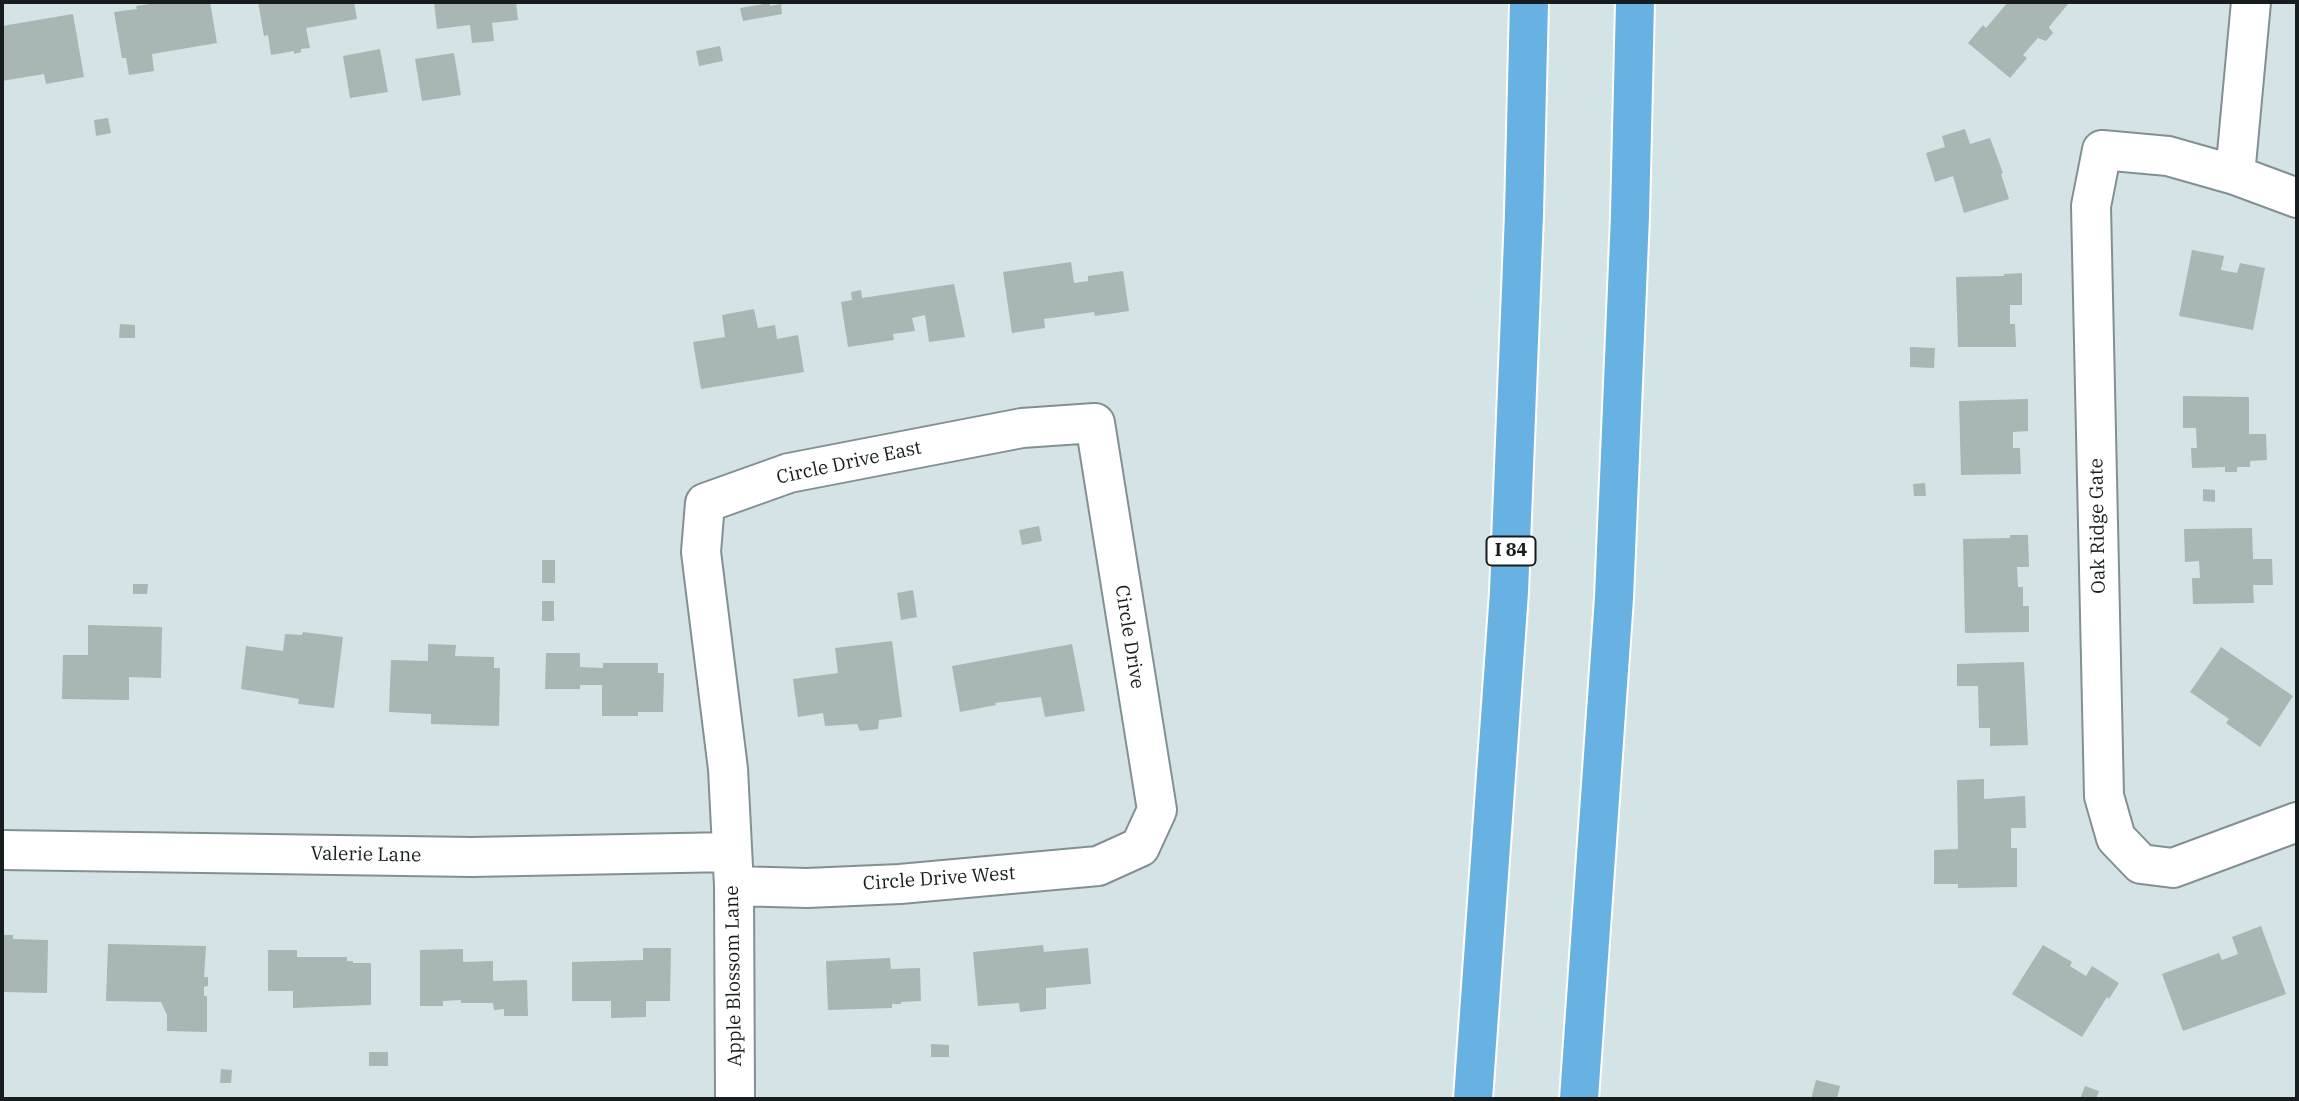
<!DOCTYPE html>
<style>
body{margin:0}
#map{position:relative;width:2299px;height:1101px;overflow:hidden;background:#d4e3e6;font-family:"IBM Plex Serif",serif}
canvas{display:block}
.frame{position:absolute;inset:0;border:4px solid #171d1e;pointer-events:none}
</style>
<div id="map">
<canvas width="2299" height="1101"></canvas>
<div class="frame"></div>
</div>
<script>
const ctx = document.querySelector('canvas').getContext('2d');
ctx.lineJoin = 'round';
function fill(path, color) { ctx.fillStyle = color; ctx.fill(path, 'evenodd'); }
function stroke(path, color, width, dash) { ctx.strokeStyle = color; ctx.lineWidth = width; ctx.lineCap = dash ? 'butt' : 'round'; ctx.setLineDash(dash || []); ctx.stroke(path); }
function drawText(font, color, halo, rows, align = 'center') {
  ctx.font = font + ' "IBM Plex Serif",serif'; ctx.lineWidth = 5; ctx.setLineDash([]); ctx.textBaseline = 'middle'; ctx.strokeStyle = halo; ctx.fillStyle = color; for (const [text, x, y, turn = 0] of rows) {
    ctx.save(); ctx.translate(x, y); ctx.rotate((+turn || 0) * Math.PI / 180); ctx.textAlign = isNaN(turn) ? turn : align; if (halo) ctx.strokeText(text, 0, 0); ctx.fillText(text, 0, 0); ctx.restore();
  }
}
fill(new Path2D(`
 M 162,2 L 210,2 L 217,43 L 152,54 L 154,71 L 129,75 L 126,58 L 122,58 L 114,12 L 137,9 L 136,6 Z
 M 258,2 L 354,2 L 357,19 L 306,28 L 310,48 L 301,49 L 301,52 L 294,54 L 294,51 L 271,55 L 268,35 L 264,36 Z
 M 434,2 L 516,2 L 518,20 L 492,23 L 494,41 L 472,43 L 470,25 L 437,29 Z
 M 2008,2 L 2065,2 L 2068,4 L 2049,27 L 2053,33 L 2046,41 L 2038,38 L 2023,55 L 2027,58 L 2010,78 L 1968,43 L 1983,25 L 1986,28 Z
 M 770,3 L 770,6 L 781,4 L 782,14 L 743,21 L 740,8 Z
 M 73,14 L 84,77 L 46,84 L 44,74 L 2,81 L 2,26 Z
 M 720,46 L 723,61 L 699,66 L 696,51 Z
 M 380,49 L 388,92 L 350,98 L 343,56 Z
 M 454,53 L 461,95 L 422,101 L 415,59 Z
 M 108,118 L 111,133 L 96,136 L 94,120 Z
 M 1965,129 L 1970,144 L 1990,138 L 2003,173 L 2001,174 L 2009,199 L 1964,213 L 1953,176 L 1935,182 L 1926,153 L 1945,147 L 1942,136 Z
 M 2192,250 L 2224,256 L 2221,270 L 2237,273 L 2240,263 L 2265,268 L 2253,330 L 2179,316 Z
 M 1071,262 L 1074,283 L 1088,281 L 1088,276 L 1123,271 L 1129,311 L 1095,316 L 1094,312 L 1044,319 L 1045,328 L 1012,333 L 1003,272 Z
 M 2022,273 L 2022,305 L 2010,305 L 2010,324 L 2015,324 L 2016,347 L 1958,347 L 1956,277 L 2004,276 L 2004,274 Z
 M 954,284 L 965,337 L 929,342 L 925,315 L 912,318 L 915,331 L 893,334 L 894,340 L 848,347 L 841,302 L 852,300 L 851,292 L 861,290 L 862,298 Z
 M 754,309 L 758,328 L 775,325 L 777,339 L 798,335 L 804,372 L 701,389 L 693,342 L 725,337 L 722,315 Z
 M 120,324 L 135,325 L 135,338 L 119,338 Z
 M 1910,347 L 1935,348 L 1934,368 L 1910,367 Z
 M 2183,396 L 2249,397 L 2249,434 L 2266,434 L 2267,460 L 2250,461 L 2250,467 L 2237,467 L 2237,472 L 2225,472 L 2225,467 L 2192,468 L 2191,448 L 2197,448 L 2196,428 L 2183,428 Z
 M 2028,399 L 2028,431 L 2013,432 L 2013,448 L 2020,448 L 2021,474 L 1961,475 L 1959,401 Z
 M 1925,483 L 1926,496 L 1914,496 L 1913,484 Z
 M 2203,489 L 2215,490 L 2215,502 L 2203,501 Z
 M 1039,526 L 1042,541 L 1022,545 L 1019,530 Z
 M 2252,528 L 2253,559 L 2272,559 L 2273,585 L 2253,585 L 2254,603 L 2193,604 L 2192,578 L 2200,578 L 2199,561 L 2185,562 L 2184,529 Z
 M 2010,535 L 2028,535 L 2029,567 L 2017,567 L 2018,587 L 2023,587 L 2023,606 L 2029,606 L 2029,632 L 1965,633 L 1963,539 L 2010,538 Z
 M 542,560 L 555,560 L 555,583 L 542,583 Z
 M 133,584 L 148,584 L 147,594 L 133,594 Z
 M 913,590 L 917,617 L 901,620 L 897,593 Z
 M 542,601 L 554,601 L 554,621 L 542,621 Z
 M 88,625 L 162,627 L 161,678 L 129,677 L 129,700 L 62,699 L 63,655 L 88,655 Z
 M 303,632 L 343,637 L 334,708 L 298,704 L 299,699 L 241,689 L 246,646 L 283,651 L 285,634 L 302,635 Z
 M 892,641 L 902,717 L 879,720 L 878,729 L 860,731 L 857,724 L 825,726 L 823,713 L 798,717 L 793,679 L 838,673 L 835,648 Z
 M 428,644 L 456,645 L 455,656 L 494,657 L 494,668 L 500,668 L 499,726 L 431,724 L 431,714 L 389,712 L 391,660 L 428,661 Z
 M 1072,644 L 1085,711 L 1045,717 L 1041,697 L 995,703 L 996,705 L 960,712 L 952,666 Z
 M 2221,647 L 2293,696 L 2260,747 L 2226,723 L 2229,719 L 2190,692 Z
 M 546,653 L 580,653 L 580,667 L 603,668 L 603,663 L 658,663 L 658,673 L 664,673 L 663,712 L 638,712 L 638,716 L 602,716 L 602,685 L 580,685 L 580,689 L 545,689 Z
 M 2024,662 L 2028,745 L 1990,746 L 1990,728 L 1979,728 L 1978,686 L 1957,686 L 1957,664 Z
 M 1984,779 L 1984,799 L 2025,796 L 2026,828 L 2011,828 L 2011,848 L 2017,848 L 2017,887 L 1958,888 L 1958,884 L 1934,884 L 1934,850 L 1958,849 L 1957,780 Z
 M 2261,926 L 2286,994 L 2183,1031 L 2162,974 L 2219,953 L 2222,960 L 2238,954 L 2232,937 Z
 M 2,935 L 13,935 L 13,939 L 48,940 L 47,993 L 2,992 Z
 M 108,944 L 206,946 L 204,977 L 208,977 L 208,986 L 204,987 L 204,996 L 207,996 L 207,1032 L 167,1031 L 167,1015 L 161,1002 L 106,1001 Z
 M 1043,945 L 1044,952 L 1088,948 L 1091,984 L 1046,988 L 1046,1009 L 1020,1012 L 1019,1003 L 978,1006 L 973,952 Z
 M 2043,945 L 2072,962 L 2070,966 L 2086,976 L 2092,966 L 2119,983 L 2109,999 L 2107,997 L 2082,1037 L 2012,994 Z
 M 643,948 L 671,948 L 670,1001 L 646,1001 L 646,1017 L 611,1018 L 611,1001 L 572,1001 L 572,962 L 643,960 Z
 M 463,949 L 463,962 L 493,961 L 493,981 L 527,980 L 528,1016 L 504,1016 L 504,1009 L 494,1010 L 493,1003 L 461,1003 L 461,1000 L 443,1001 L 443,1006 L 420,1006 L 420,950 Z
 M 268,950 L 297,950 L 297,957 L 347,957 L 347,961 L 353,961 L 353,963 L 371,963 L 371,1005 L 293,1008 L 293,991 L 268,991 Z
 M 890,958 L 891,969 L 920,968 L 921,1001 L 901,1002 L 901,1004 L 892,1004 L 892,1008 L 828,1010 L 826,961 Z
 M 931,1044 L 949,1045 L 949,1057 L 931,1057 Z
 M 369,1052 L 388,1052 L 388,1066 L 369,1066 Z
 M 221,1069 L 232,1070 L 231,1083 L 220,1083 Z
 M 1816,1080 L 1840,1086 L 1837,1099 L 1811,1099 Z
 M 2085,1086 L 2099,1091 L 2096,1099 L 2080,1099 Z`), '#a8b7b4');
const minor = new Path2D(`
 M 2235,175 L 2251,2
 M 2297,198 L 2235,175 L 2168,156 L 2102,150 L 2091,206 L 2104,796 L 2116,838 L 2141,864 L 2173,868 L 2297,822
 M 2,850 L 471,857 L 731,852
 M 734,886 L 807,888 L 900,884 L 1098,866 L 1140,847 L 1157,810 L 1095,423 L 1022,428 L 789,473 L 705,503 L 701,552 L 728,769 L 734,886 L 735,1099`);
const highway = new Path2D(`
 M 1473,1099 L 1509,592 L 1524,214 L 1529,2
 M 1579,1099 L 1614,598 L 1630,216 L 1635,2`);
stroke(minor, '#829093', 42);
stroke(highway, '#fff', 42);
stroke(minor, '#fff', 38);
stroke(highway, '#68b2e3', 38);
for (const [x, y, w] of [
 [1511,551,49]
]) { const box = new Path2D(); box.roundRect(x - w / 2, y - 14.5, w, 29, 5); ctx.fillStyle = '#fff'; ctx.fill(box); stroke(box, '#171d1e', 2); }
drawText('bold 18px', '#171d1e', null, [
 ["I 84",1511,551]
]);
drawText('19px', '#171d1e', '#fff', [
 ["Circle Drive East",849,463,-12],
 ["Oak Ridge Gate",2098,526,-91],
 ["Circle Drive",1129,637,81],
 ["Valerie Lane",366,855,1],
 ["Circle Drive West",939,879,-4],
 ["Apple Blossom Lane",734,976,-91]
]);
</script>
